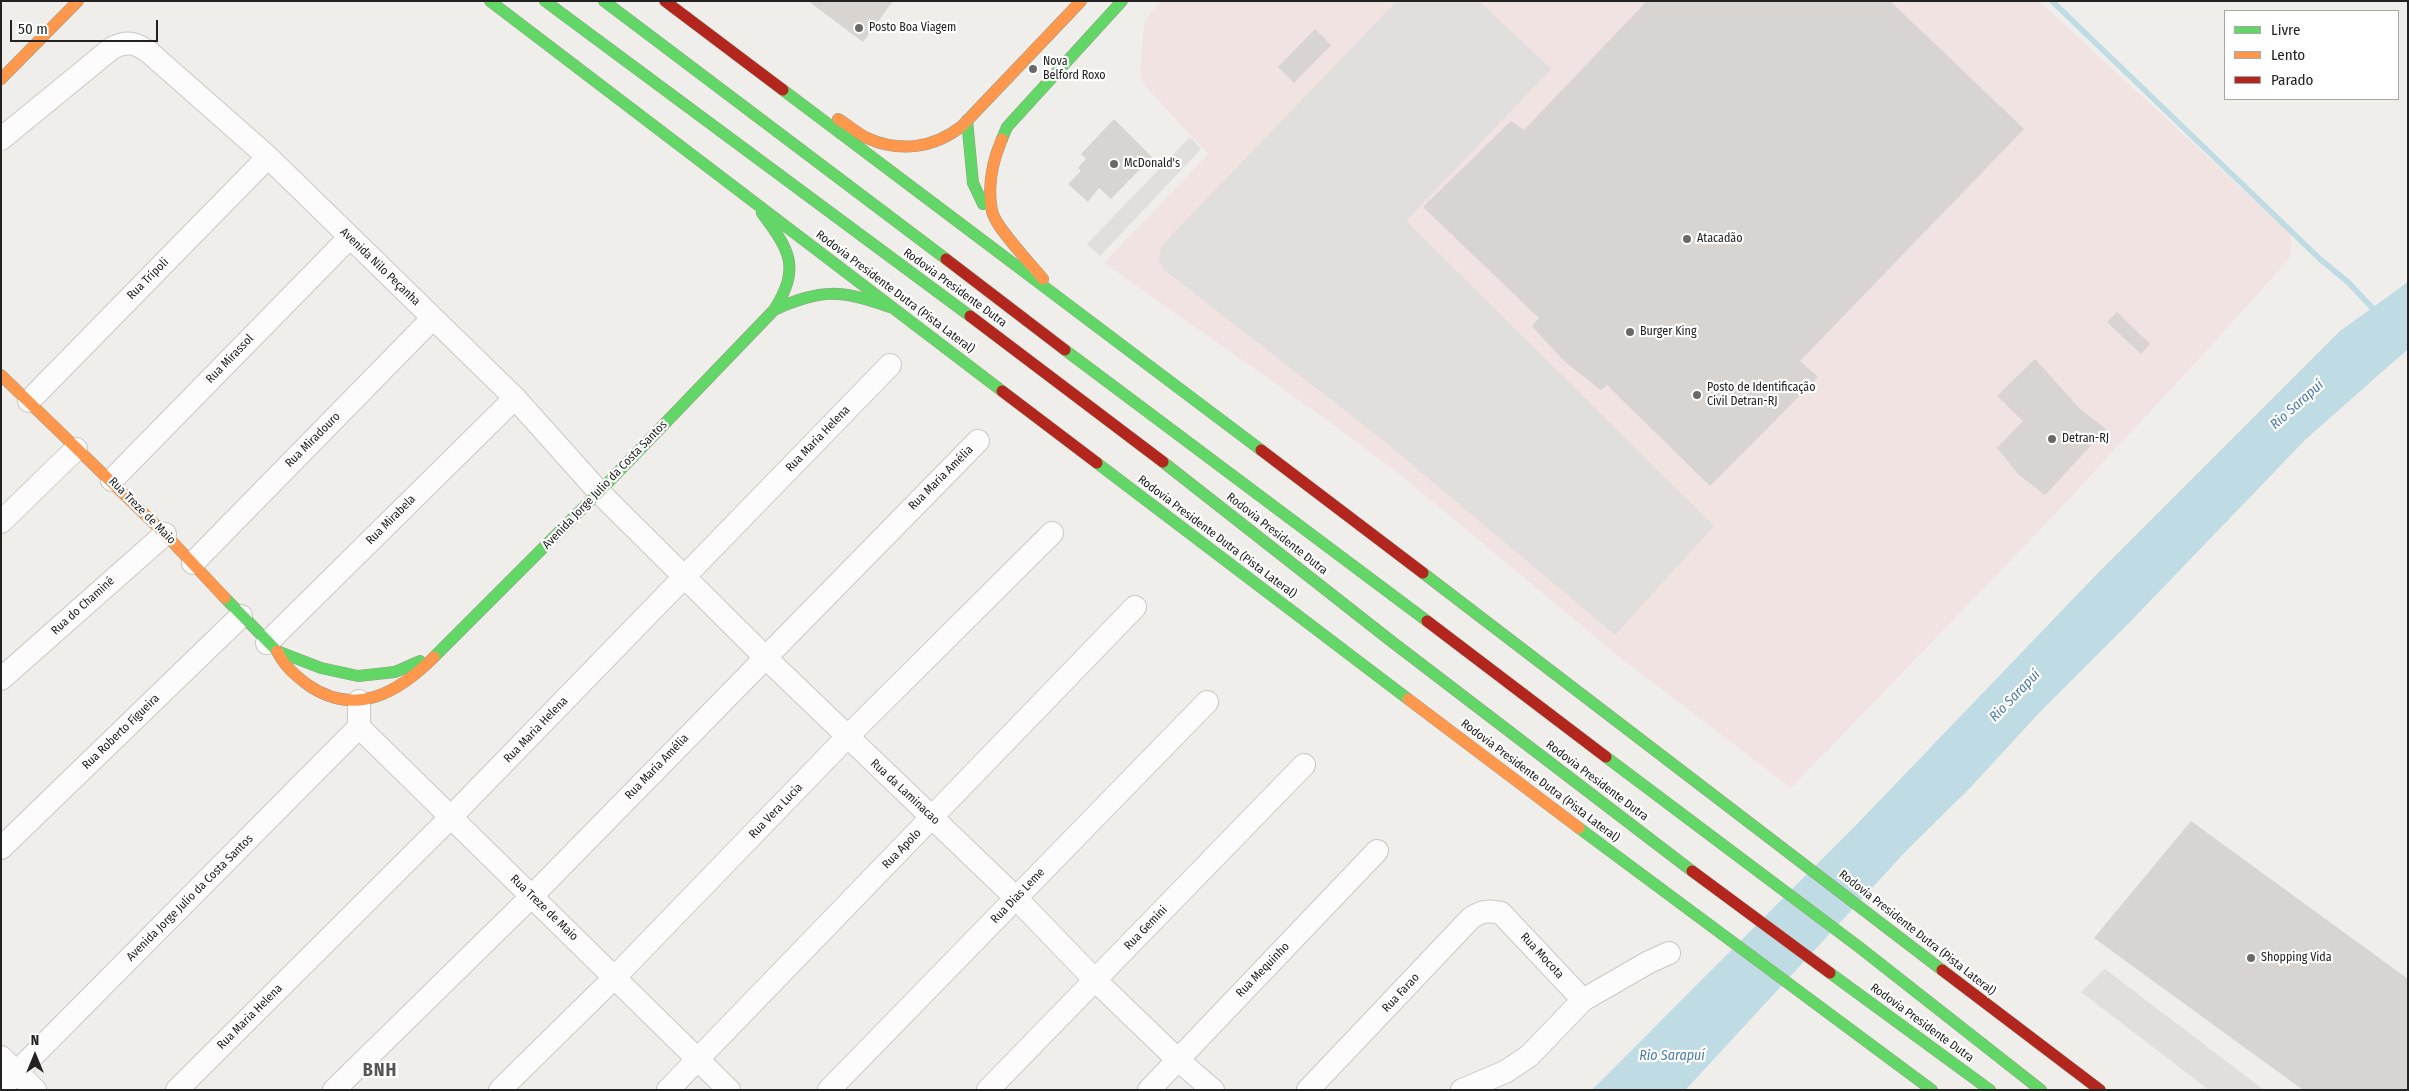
<!DOCTYPE html>
<meta charset="utf-8">
<style>
body{margin:0}
#map{position:relative;width:2409px;height:1091px;overflow:hidden;background:#f0eeeb;font-family:"Fira Sans Condensed",sans-serif}
canvas{display:block}
.frame{position:absolute;inset:0;border:2px solid #222;pointer-events:none}
.legend{position:absolute;left:2224px;top:10px;width:175px;height:90px;box-sizing:border-box;background:#fff;border:1px solid #a7a7a7;margin:0;padding:6px 9px;list-style:none;font-size:15px;color:#222}
.legend li{display:flex;align-items:center;gap:10px;height:25px}
.legend b{width:25px;border:1px solid #a7a7a7}
.north{position:absolute;left:10px;top:1031px;width:50px;height:50px;-webkit-text-stroke:4px #fff;paint-order:stroke;rotate:0deg;font-size:14px;font-weight:700;line-height:20px;text-align:center;color:#222}
.north::after{content:'';display:block;margin:auto;width:18px;height:22px;background:#222;clip-path:polygon(50% 0,100% 100%,50% 72%,0 100%)}
.scale{position:absolute;left:10px;top:20px;width:148px;height:22px;box-sizing:border-box;border:2px solid #222;border-top:0;padding-left:6px;font-size:15px;line-height:18px;white-space:nowrap;color:#222;-webkit-text-stroke:4px #fff;paint-order:stroke}
</style>
<div id="map">
<canvas width="2409" height="1091"></canvas>
<div class="frame"></div>
<ul class="legend">
<li><b style="height:6px;background:#63d668"></b>Livre</li>
<li><b style="height:6px;background:#ff974d"></b>Lento</li>
<li><b style="height:6px;background:#b3261e"></b>Parado</li>
</ul>
<div class="north">N</div>
<div class="scale">50 m</div>
</div>
<script>
const ctx = document.querySelector('canvas').getContext('2d');
ctx.lineJoin = 'round';
function fill(path, color) { ctx.fillStyle = color; ctx.fill(path, 'evenodd'); }
function stroke(path, color, width, dash) { ctx.strokeStyle = color; ctx.lineWidth = width; ctx.lineCap = dash ? 'butt' : 'round'; ctx.setLineDash(dash || []); ctx.stroke(path); }
function drawText(font, color, halo, rows, align = 'center') {
  ctx.font = font + ' "Fira Sans Condensed",sans-serif'; ctx.lineWidth = 4.5; ctx.setLineDash([]); ctx.textBaseline = 'middle'; ctx.strokeStyle = halo; ctx.fillStyle = color; for (const [text, x, y, turn = 0] of rows) {
    ctx.save(); ctx.translate(x, y); ctx.rotate((+turn || 0) * Math.PI / 180); ctx.textAlign = isNaN(turn) ? turn : align; if (halo) ctx.strokeText(text, 0, 0); ctx.fillText(text, 0, 0); ctx.restore();
  }
}
fill(new Path2D(`
 M 1161,1 L 2039,1 L 2292,235 L 2291,252 L 2289,259 L 2209,348 L 2041,529 L 1791,788 L 1623,660 L 1398,473 L 1323,417 L 1104,263 L 1208,154 L 1144,85 L 1141,79 L 1140,71 L 1144,27 L 1146,18 Z`), '#f1e3e1');
fill(new Path2D(`
 M 1397,1 L 1479,1 L 1551,69 L 1406,221 L 1714,526 L 1615,635 L 1384,441 L 1163,269 L 1159,259 L 1161,248 L 1168,239 Z
 M 1190,137 L 1201,149 L 1100,256 L 1087,244 Z
 M 2105,969 L 2264,1090 L 2209,1090 L 2081,992 Z`), '#e0dfde');
fill(new Path2D(`
 M 2408,282 L 2408,349 L 2306,439 L 2128,624 L 2039,713 L 1971,787 L 1907,850 L 1690,1085 L 1685,1090 L 1592,1090 L 1860,821 L 2094,577 L 2340,331 Z`), '#bfdbe3');
stroke(new Path2D(`
 M 2052,1 L 2321,260 L 2348,282 L 2377,313`), '#bfdbe3', 5.5);
fill(new Path2D(`
 M 808,1 L 893,1 L 863,42 Z
 M 1647,1 L 1890,1 L 2024,129 L 1800,361 L 1818,377 L 1710,486 L 1607,385 L 1601,390 L 1564,361 L 1532,326 L 1539,318 L 1423,207 L 1511,121 L 1524,130 Z
 M 1315,29 L 1331,45 L 1294,83 L 1278,67 Z
 M 1114,119 L 1152,157 L 1111,199 L 1099,188 L 1088,202 L 1068,184 L 1081,171 L 1078,168 L 1086,159 L 1081,154 Z
 M 2117,312 L 2150,344 L 2141,354 L 2107,322 Z
 M 2035,359 L 2080,409 L 2106,429 L 2045,495 L 2018,474 L 1997,448 L 2023,421 L 1997,396 Z
 M 2191,821 L 2408,979 L 2408,1090 L 2303,1090 L 2094,938 Z`), '#d7d4d2');
const street = new Path2D(`
 M 1,139 L 112,48 C 128,40 136,43 150,53 L 268,157 L 433,318 L 515,398 L 599,492 L 765,657 L 1016,898 L 1095,980 L 1178,1060 L 1213,1090
 M 29,401 L 268,157
 M 112,480 L 349,238
 M 1,522 L 76,449
 M 193,563 L 433,318
 M 267,643 L 515,398
 M 1,679 L 165,534
 M 359,727 L 729,1090
 M 1,848 L 241,616
 M 1,1057 L 35,1090
 M 1,1088 L 359,727 L 359,701
 M 177,1090 L 450,818 L 890,365
 M 334,1090 L 532,896 L 978,441
 M 500,1090 L 614,978 L 847,737 L 1052,533
 M 668,1090 L 1135,607
 M 829,1090 L 1207,702
 M 988,1090 L 1304,765
 M 1149,1090 L 1377,851
 M 1308,1090 L 1471,918 C 1482,911 1488,910 1501,913 L 1583,1000
 M 1462,1090 L 1505,1072 L 1529,1056 L 1583,1000 L 1649,962 L 1669,953`);
const fast = new Path2D(`
 M 490,1 L 1002,391
 M 545,1 L 970,316
 M 604,1 L 946,259
 M 783,90 L 1261,450
 M 967,120 L 973,183 L 983,204
 M 1002,139 L 1007,127 L 1122,1
 M 774,310 C 823,288 840,290 890,307
 M 1065,350 L 1427,621
 M 1163,462 L 1391,641 L 1692,871
 M 1097,463 L 1408,699
 M 1423,573 L 1942,970
 M 225,598 L 277,651 L 321,668 L 358,676 L 395,672 L 420,661
 M 434,657 L 599,492 L 774,310 C 801,267 790,251 762,213
 M 1606,757 L 1859,947 L 2041,1090
 M 1579,828 L 1932,1090
 M 1830,973 L 1990,1090`);
const slow = new Path2D(`
 M 1,79 L 78,1
 M 838,119 C 848,125 857,133 867,138 C 900,153 934,148 962,126 L 1081,1
 M 1002,139 C 992,162 987,185 992,211 C 995,227 1031,264 1043,279
 M 1,375 L 165,534 L 225,598
 M 277,651 C 284,666 295,675 308,685 C 356,718 399,692 434,657
 M 1408,699 L 1579,828`);
const jam = new Path2D(`
 M 665,1 L 783,90
 M 946,259 L 1065,350
 M 970,316 L 1163,462
 M 1002,391 L 1097,463
 M 1261,450 L 1423,573
 M 1427,621 L 1606,757
 M 1692,871 L 1830,973
 M 1942,970 L 2100,1090`);
stroke(street, '#c9c8c7', 24);
stroke(fast, '#999a82', 12);
stroke(slow, '#999a82', 12);
stroke(jam, '#999a82', 12);
stroke(street, '#fdfcfc', 22);
stroke(fast, '#63d668', 11);
stroke(slow, '#ff974d', 11);
stroke(jam, '#b3261e', 11);
for (const [x, y, r, color] of [
 [859,28,5,"#6a6968"],
 [1033,69,5,"#6a6968"],
 [1114,164,5,"#6a6968"],
 [1687,239,5,"#6a6968"],
 [1630,332,5,"#6a6968"],
 [1697,395,5,"#6a6968"],
 [2052,439,5,"#6a6968"],
 [2251,958,5,"#6a6968"]
]) { const dot = new Path2D(); dot.arc(x, y, r, 0, 2 * Math.PI); ctx.fillStyle = color; ctx.fill(dot); stroke(dot, '#fff', 2); }
drawText('12px', '#222', '#fff', [
 ["Posto Boa Viagem",869,28],
 ["Nova",1043,62],
 ["Belford Roxo",1043,76],
 ["McDonald's",1124,164],
 ["Atacadão",1697,239],
 ["Burger King",1640,332],
 ["Posto de Identificação",1707,388],
 ["Civil Detran-RJ",1707,402],
 ["Detran-RJ",2062,439],
 ["Shopping Vida",2261,958]
], 'left');
drawText('12px', '#222', '#fff', [
 ["Avenida Nilo Peçanha",380,267,44],
 ["Rua Trípoli",148,279,-45],
 ["Rodovia Presidente Dutra",955,288,36],
 ["Rodovia Presidente Dutra (Pista Lateral)",895,292,37],
 ["Rua Mirassol",230,359,-46],
 ["Rua Maria Helena",818,439,-46],
 ["Rua Miradouro",313,440,-45],
 ["Rua Maria Amélia",941,478,-45],
 ["Avenida Jorge Julio da Costa Santos",605,485,-46],
 ["Rua Treze de Maio",142,511,45],
 ["Rua Mirabela",391,520,-45],
 ["Rodovia Presidente Dutra",1277,534,38],
 ["Rodovia Presidente Dutra (Pista Lateral)",1217,537,37],
 ["Rua do Chaminé",83,606,-42],
 ["Rua Maria Helena",536,730,-46],
 ["Rua Roberto Figueira",121,732,-44],
 ["Rua Maria Amélia",657,767,-46],
 ["Rodovia Presidente Dutra (Pista Lateral)",1540,781,37],
 ["Rodovia Presidente Dutra",1597,781,37],
 ["Rua da Laminacao",905,792,43],
 ["Rua Vera Lucia",776,811,-46],
 ["Rua Apolo",902,849,-46],
 ["Rua Dias Leme",1018,896,-46],
 ["Avenida Jorge Julio da Costa Santos",190,898,-45],
 ["Rua Treze de Maio",544,908,44],
 ["Rua Gemini",1146,928,-46],
 ["Rodovia Presidente Dutra (Pista Lateral)",1917,933,38],
 ["Rua Mocota",1542,956,47],
 ["Rua Mequinho",1263,970,-46],
 ["Rua Farao",1401,993,-47],
 ["Rua Maria Helena",250,1017,-45],
 ["Rodovia Presidente Dutra",1922,1023,36]
]);
drawText('italic 14px', '#4a7aab', '#fff', [
 ["Rio Sarapuí",2297,405,-42],
 ["Rio Sarapuí",2015,696,-46],
 ["Rio Sarapuí",1672,1056]
]);
ctx.letterSpacing = '1px';
drawText('bold 18px', '#555', '#fff', [
 ["BNH",380,1071]
]);
ctx.letterSpacing = '0px';
</script>
